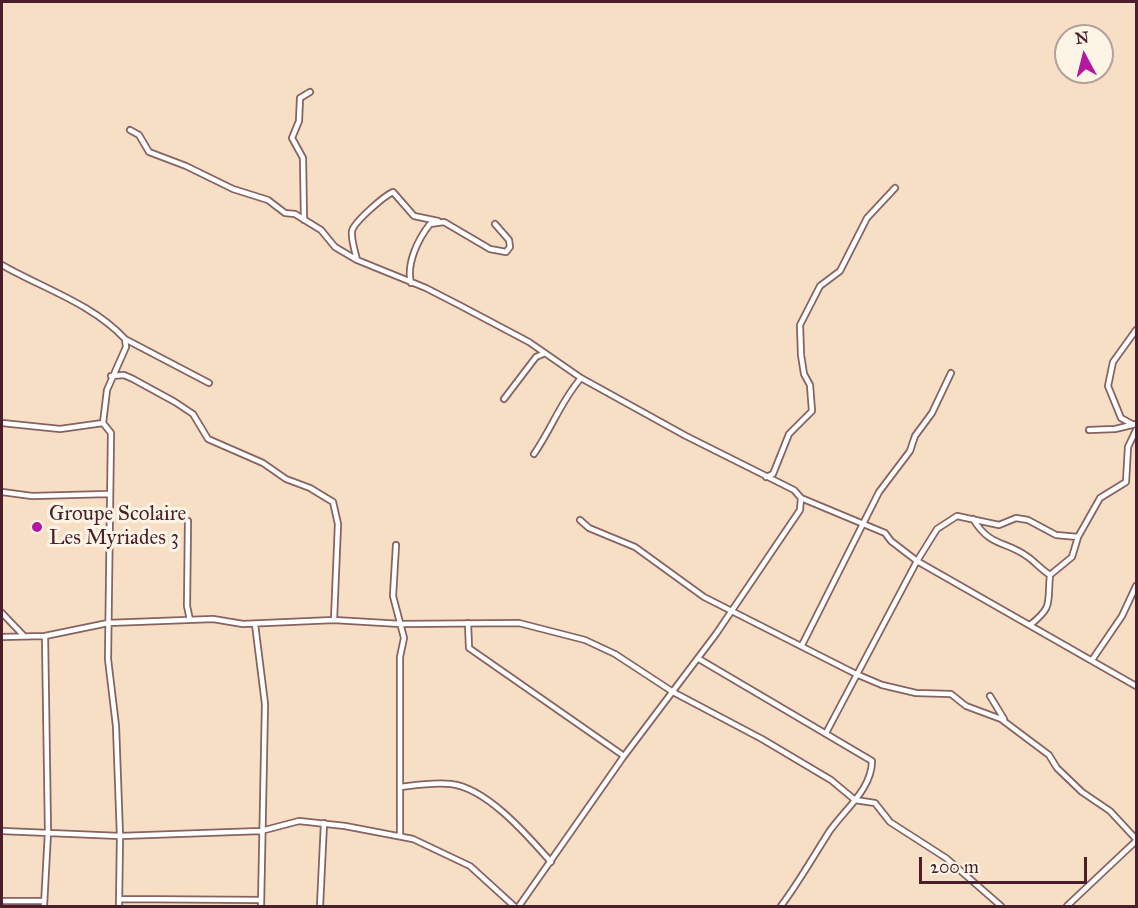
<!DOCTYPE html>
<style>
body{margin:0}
#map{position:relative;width:1138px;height:908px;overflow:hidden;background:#f6dfc5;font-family:"IM FELL Great Primer",serif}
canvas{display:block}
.frame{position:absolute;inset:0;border:3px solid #4a1f2b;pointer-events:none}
.north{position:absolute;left:1054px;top:24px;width:60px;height:60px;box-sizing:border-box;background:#fcf5e5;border:2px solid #b59f9b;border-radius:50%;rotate:353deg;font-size:16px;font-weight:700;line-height:24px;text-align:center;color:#4a1f2b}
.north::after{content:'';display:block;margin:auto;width:21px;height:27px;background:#b5179e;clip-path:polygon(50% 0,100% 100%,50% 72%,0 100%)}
.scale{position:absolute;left:919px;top:857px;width:168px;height:27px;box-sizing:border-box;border:3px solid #4a1f2b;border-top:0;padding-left:8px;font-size:18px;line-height:21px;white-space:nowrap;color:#4a1f2b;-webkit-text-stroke:4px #fcf5e5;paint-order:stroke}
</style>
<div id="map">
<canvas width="1138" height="908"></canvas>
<div class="frame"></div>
<div class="north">N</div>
<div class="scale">200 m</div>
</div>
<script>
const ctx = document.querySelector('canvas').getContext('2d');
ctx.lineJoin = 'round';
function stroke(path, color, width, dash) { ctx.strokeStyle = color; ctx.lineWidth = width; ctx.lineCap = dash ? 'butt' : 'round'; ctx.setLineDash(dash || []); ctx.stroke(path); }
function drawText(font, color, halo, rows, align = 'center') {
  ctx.font = font + ' "IM FELL Great Primer",serif'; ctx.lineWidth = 6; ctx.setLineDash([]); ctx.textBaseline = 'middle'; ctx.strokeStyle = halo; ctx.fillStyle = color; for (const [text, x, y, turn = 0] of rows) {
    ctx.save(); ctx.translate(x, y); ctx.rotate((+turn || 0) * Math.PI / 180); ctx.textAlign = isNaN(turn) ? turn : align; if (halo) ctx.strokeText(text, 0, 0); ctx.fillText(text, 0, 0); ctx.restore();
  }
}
const minor = new Path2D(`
 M 130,130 L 139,135 L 149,152 L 186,166 L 233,189 L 268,200 L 285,213 L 295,214 L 321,230 L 335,247 L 357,260 L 426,288 L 461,306 L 529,342 L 581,378 L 686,436 L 794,490 L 801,498 L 885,533 L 891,541 L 917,561 L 1136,686
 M 304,220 L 303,158 L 292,138 L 299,121 L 300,98 L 310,92
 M 357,260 C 355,251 351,240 352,231 C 354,222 384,196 393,192 L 414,216 L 438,221
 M 2,265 C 42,288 93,304 125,339 L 209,383
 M 411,283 C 406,264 418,239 430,224 L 444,222 L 490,249 L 506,252 L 510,247 L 509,240 L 495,224
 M 111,376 L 124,375 L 133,379 L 175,402 L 193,414 L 208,439 L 263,463 L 286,479 L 310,488 L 333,502 L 338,524 L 334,620
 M 504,399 L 536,357 L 545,353
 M 2,423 L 60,429 L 103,423
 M 1132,424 L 1121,418 L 1108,386 L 1113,362 L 1136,330
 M 1089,430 L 1115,429 L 1136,424
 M 534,454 C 552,428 561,401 581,378
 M 766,477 L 773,474 L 789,434 L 812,411 L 810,385 L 804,374 L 801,355 L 800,325 L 820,286 L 840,271 L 867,218 L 895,188
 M 2,492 L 32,496 L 108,494
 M 973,519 C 991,548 1005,540 1028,557 C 1035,562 1042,570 1050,575
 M 580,520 L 589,528 L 635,547 L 704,597 L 856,674 L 882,685 L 916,693 L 951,694 L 966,706 L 1001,719 L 1049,755 L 1057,768 L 1082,792 L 1110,811 L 1136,839
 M 188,521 L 187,606 L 190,620
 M 396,545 L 393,596 L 404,638 L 400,657 L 400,836
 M 2,613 L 24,636
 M 468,623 L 469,648 L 624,756
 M 255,624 L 265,704 L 261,906
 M 1030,625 C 1054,606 1047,603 1050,575 L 1072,557 L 1078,537
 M 2,637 L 45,636 L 108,623 L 213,619 L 243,624 L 334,620 L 401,624 L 519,623 L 585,640 L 615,654 L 673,692 L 762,739 L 831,780 L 855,800 L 875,803 L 890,822 L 946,858 L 1001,906
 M 802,645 L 879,492 L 910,451 L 915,436 L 932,413 L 951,373
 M 699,659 L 872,761 C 872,789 844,810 829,832 C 813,857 799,882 781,906
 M 1092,660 L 1122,616 L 1136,586
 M 990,696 L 1004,719
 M 826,733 L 917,561 L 937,529 L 957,516 L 999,525 L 1016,518 L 1028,520 L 1056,535 L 1078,537 L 1100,498 L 1126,482 L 1128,447 L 1136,430
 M 400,787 C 416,785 434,782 451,784 C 487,788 528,836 551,862
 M 2,831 L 120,836 L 261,831 L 299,821 L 345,826 L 413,839 L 470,866 L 514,906
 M 120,899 L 261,900
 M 2,901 L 44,901
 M 44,906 L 48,832 L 45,636
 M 119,906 L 120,836 L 116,726 L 108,659 L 111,433 L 103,423 L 107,390 L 126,347 L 125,339
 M 320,906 L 324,823
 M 519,906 L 624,756 L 716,634 L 800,510 L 801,498
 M 1067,906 L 1136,841`);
stroke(minor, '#866261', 8);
stroke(minor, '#fff', 4.5);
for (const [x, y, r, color] of [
 [37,527,6,"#b5179e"]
]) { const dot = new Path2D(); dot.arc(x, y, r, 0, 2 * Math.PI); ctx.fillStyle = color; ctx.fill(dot); stroke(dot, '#fcf5e5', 2); }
drawText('21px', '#4a1f2b', '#fcf5e5', [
 ["Groupe Scolaire",49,515],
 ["Les Myriades 3",49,539]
], 'left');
</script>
